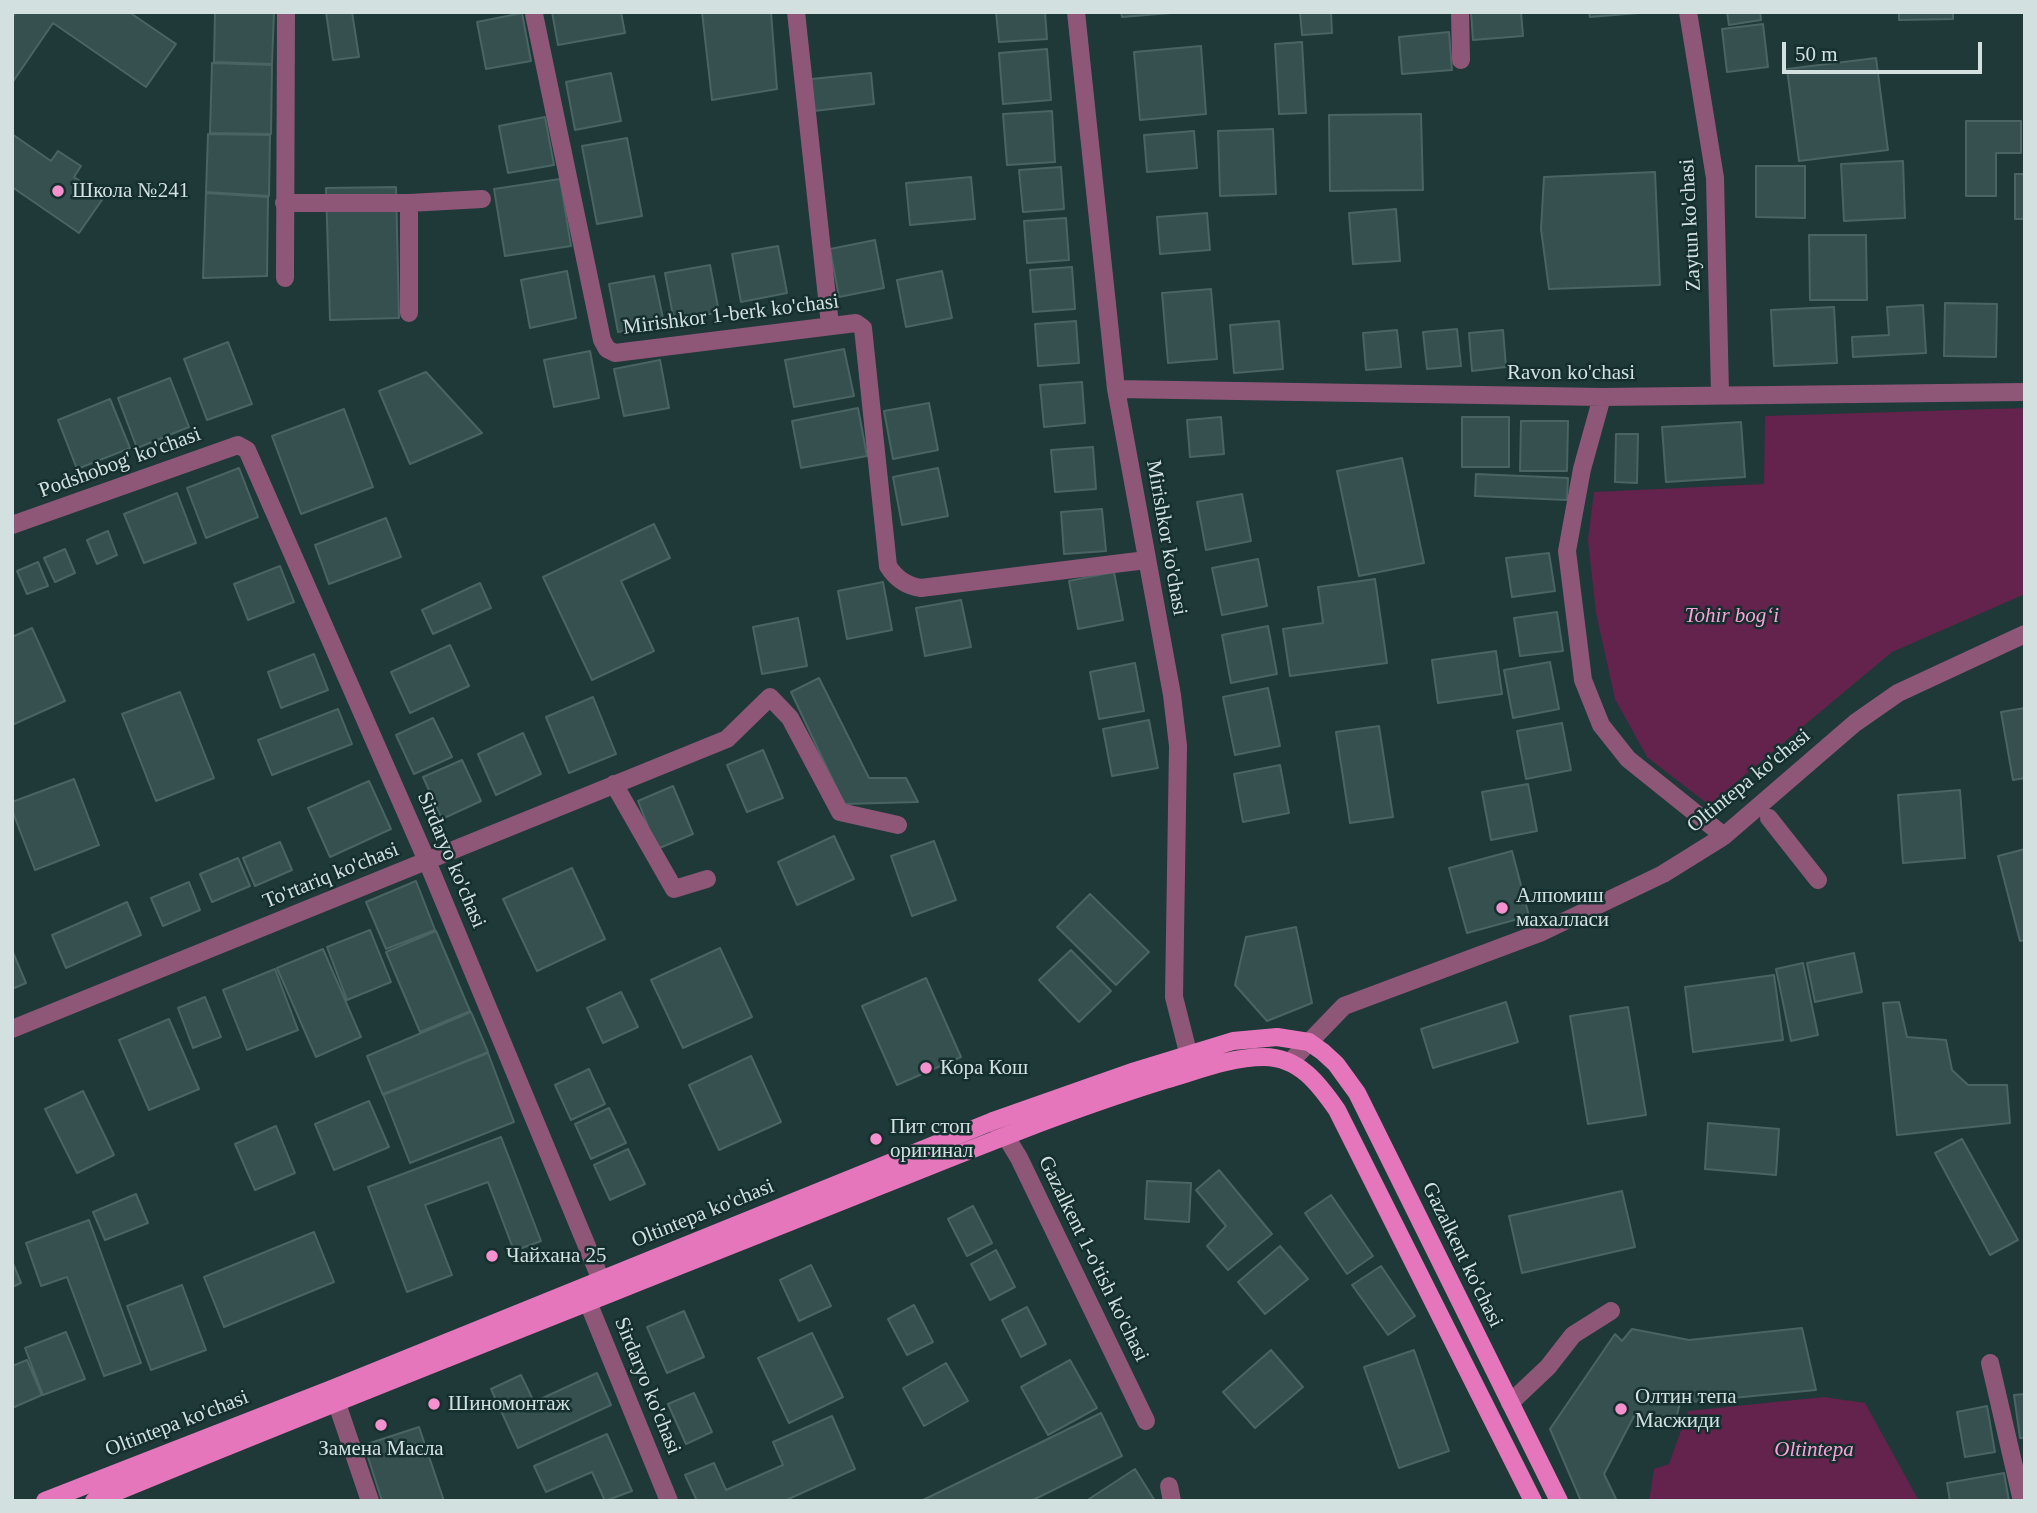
<!DOCTYPE html>
<meta charset="utf-8">
<style>
body{margin:0}
#map{position:relative;width:2037px;height:1513px;overflow:hidden;background:#1f3838;font-family:Georgia,serif}
canvas{display:block}
.frame{position:absolute;inset:0;border:14px solid #d2e0e0;pointer-events:none}
.scale{position:absolute;left:1782px;top:42px;width:200px;height:32px;box-sizing:border-box;border:4px solid #d2e0e0;border-top:0;padding-left:9px;font-size:21px;line-height:24px;white-space:nowrap;color:#d2e0e0;-webkit-text-stroke:5px #152e2e;paint-order:stroke}
</style>
<div id="map">
<canvas width="2037" height="1513"></canvas>
<div class="frame"></div>
<div class="scale">50 m</div>
</div>
<script>
const ctx = document.querySelector('canvas').getContext('2d');
ctx.lineJoin = 'round';
function fill(path, color) { ctx.fillStyle = color; ctx.fill(path, 'evenodd'); }
function stroke(path, color, width, dash) { ctx.strokeStyle = color; ctx.lineWidth = width; ctx.lineCap = dash ? 'butt' : 'round'; ctx.setLineDash(dash || []); ctx.stroke(path); }
function drawText(font, color, halo, rows, align = 'center') {
  ctx.font = font + ' Georgia,serif'; ctx.lineWidth = 5; ctx.setLineDash([]); ctx.textBaseline = 'middle'; ctx.strokeStyle = halo; ctx.fillStyle = color; for (const [text, x, y, turn = 0] of rows) {
    ctx.save(); ctx.translate(x, y); ctx.rotate((+turn || 0) * Math.PI / 180); ctx.textAlign = isNaN(turn) ? turn : align; if (halo) ctx.strokeText(text, 0, 0); ctx.fillText(text, 0, 0); ctx.restore();
  }
}
fill(new Path2D(`
 M 2025,408 L 2025,594 L 1892,652 L 1709,805 L 1647,757 L 1615,699 L 1596,613 L 1588,540 L 1594,492 L 1764,484 L 1765,416 Z
 M 1824,1397 L 1865,1403 L 1919,1501 L 1649,1501 L 1654,1469 L 1669,1464 L 1688,1411 Z`), '#63234c');
const building = new Path2D(`
 M 16,12 L 129,12 L 176,44 L 146,87 L 53,23 L 12,83 L 12,18 Z
 M 215,12 L 274,12 L 272,64 L 214,62 Z
 M 326,12 L 352,12 L 359,57 L 333,60 Z
 M 552,12 L 621,12 L 625,33 L 558,45 Z
 M 702,12 L 771,12 L 777,89 L 712,100 Z
 M 996,12 L 1045,12 L 1047,39 L 999,42 Z
 M 1121,12 L 1171,12 L 1171,13 L 1122,17 Z
 M 1300,12 L 1331,12 L 1332,33 L 1302,35 Z
 M 1471,12 L 1521,12 L 1523,36 L 1473,40 Z
 M 1589,12 L 1639,12 L 1639,13 L 1590,17 Z
 M 1727,12 L 1760,12 L 1761,20 L 1729,25 Z
 M 1899,12 L 1953,12 L 1953,19 L 1899,20 Z
 M 522,13 L 531,61 L 486,69 L 477,22 Z
 M 1763,24 L 1768,67 L 1727,72 L 1722,29 Z
 M 1449,32 L 1452,70 L 1402,74 L 1399,37 Z
 M 1302,42 L 1306,113 L 1279,114 L 1275,44 Z
 M 1201,46 L 1206,114 L 1140,120 L 1134,52 Z
 M 1047,49 L 1051,100 L 1003,104 L 999,53 Z
 M 1876,58 L 1888,150 L 1799,161 L 1787,69 Z
 M 212,63 L 272,65 L 271,134 L 210,133 Z
 M 611,73 L 621,121 L 575,130 L 566,82 Z
 M 871,73 L 874,104 L 814,111 L 811,79 Z
 M 1052,111 L 1055,162 L 1007,165 L 1003,114 Z
 M 1421,114 L 1423,190 L 1330,191 L 1329,115 Z
 M 545,117 L 554,165 L 508,173 L 499,126 Z
 M 1966,121 L 2021,121 L 2021,153 L 1996,153 L 1996,196 L 1966,196 Z
 M 1273,129 L 1276,194 L 1220,196 L 1218,131 Z
 M 1194,131 L 1197,168 L 1147,172 L 1144,135 Z
 M 12,134 L 51,161 L 58,151 L 81,166 L 74,177 L 104,197 L 79,233 L 12,187 Z
 M 208,134 L 270,135 L 269,196 L 206,192 Z
 M 627,138 L 642,216 L 597,224 L 582,146 Z
 M 1903,161 L 1905,218 L 1844,221 L 1841,164 Z
 M 1756,166 L 1805,166 L 1805,218 L 1756,217 Z
 M 1061,167 L 1064,209 L 1023,212 L 1019,170 Z
 M 1655,172 L 1660,285 L 1549,289 L 1541,229 L 1544,177 Z
 M 2015,174 L 2025,174 L 2025,219 L 2015,219 Z
 M 971,177 L 975,219 L 910,225 L 906,183 Z
 M 560,179 L 571,246 L 505,256 L 494,189 Z
 M 396,187 L 399,318 L 330,320 L 326,188 Z
 M 206,193 L 268,197 L 267,276 L 203,278 Z
 M 1396,209 L 1400,261 L 1353,264 L 1349,213 Z
 M 1207,213 L 1210,250 L 1160,254 L 1157,217 Z
 M 1066,218 L 1069,260 L 1027,263 L 1024,221 Z
 M 1809,235 L 1866,235 L 1867,300 L 1810,300 Z
 M 875,240 L 884,288 L 839,297 L 830,249 Z
 M 778,246 L 787,293 L 741,302 L 732,254 Z
 M 710,265 L 719,312 L 674,321 L 665,273 Z
 M 1072,267 L 1075,309 L 1033,312 L 1030,270 Z
 M 567,271 L 576,318 L 530,328 L 521,280 Z
 M 942,271 L 952,318 L 906,327 L 897,280 Z
 M 654,276 L 664,323 L 618,332 L 609,284 Z
 M 1211,289 L 1217,359 L 1168,363 L 1162,293 Z
 M 1945,303 L 1997,304 L 1996,357 L 1944,356 Z
 M 1923,305 L 1926,353 L 1853,357 L 1852,337 L 1889,335 L 1887,307 Z
 M 1834,307 L 1837,363 L 1774,366 L 1771,310 Z
 M 1076,321 L 1079,363 L 1038,366 L 1035,324 Z
 M 1279,321 L 1283,369 L 1234,373 L 1230,325 Z
 M 1457,329 L 1461,366 L 1427,369 L 1423,332 Z
 M 1397,330 L 1401,367 L 1366,370 L 1363,333 Z
 M 1503,330 L 1506,367 L 1472,371 L 1469,333 Z
 M 228,342 L 252,404 L 207,420 L 184,359 Z
 M 844,349 L 854,396 L 794,407 L 785,360 Z
 M 590,351 L 599,398 L 554,407 L 544,360 Z
 M 660,360 L 669,408 L 624,416 L 614,369 Z
 M 426,372 L 482,433 L 410,464 L 379,391 Z
 M 170,378 L 189,427 L 137,448 L 118,398 Z
 M 1082,382 L 1085,423 L 1044,427 L 1040,385 Z
 M 110,399 L 130,448 L 77,469 L 58,420 Z
 M 929,403 L 938,450 L 893,459 L 884,411 Z
 M 858,408 L 867,456 L 801,468 L 792,421 Z
 M 344,409 L 373,487 L 301,514 L 272,436 Z
 M 1221,417 L 1224,454 L 1190,457 L 1187,420 Z
 M 1462,417 L 1509,417 L 1509,467 L 1462,467 Z
 M 1521,421 L 1568,421 L 1567,471 L 1520,471 Z
 M 1741,422 L 1745,477 L 1666,482 L 1662,427 Z
 M 1616,434 L 1638,434 L 1637,483 L 1615,482 Z
 M 1093,447 L 1096,489 L 1055,492 L 1051,450 Z
 M 1402,458 L 1424,563 L 1359,576 L 1337,471 Z
 M 239,468 L 258,517 L 206,538 L 187,488 Z
 M 938,468 L 948,516 L 902,525 L 893,477 Z
 M 1476,474 L 1568,478 L 1567,500 L 1475,496 Z
 M 177,493 L 196,543 L 144,563 L 124,514 Z
 M 1242,494 L 1251,541 L 1206,550 L 1197,502 Z
 M 1102,509 L 1106,551 L 1064,554 L 1061,512 Z
 M 386,518 L 401,557 L 329,584 L 315,545 Z
 M 654,524 L 670,558 L 621,581 L 654,651 L 592,680 L 543,577 Z
 M 108,531 L 117,555 L 97,564 L 87,540 Z
 M 65,549 L 75,573 L 55,582 L 44,558 Z
 M 1549,553 L 1555,591 L 1512,597 L 1506,558 Z
 M 1258,559 L 1267,606 L 1222,615 L 1212,568 Z
 M 38,562 L 48,586 L 27,594 L 17,571 Z
 M 280,566 L 294,602 L 248,620 L 234,584 Z
 M 1114,572 L 1123,620 L 1078,629 L 1069,581 Z
 M 1375,579 L 1387,663 L 1290,676 L 1283,629 L 1323,623 L 1318,587 Z
 M 883,582 L 892,630 L 847,639 L 838,591 Z
 M 480,583 L 491,608 L 433,634 L 422,610 Z
 M 961,600 L 971,647 L 925,656 L 916,608 Z
 M 1557,612 L 1563,651 L 1520,656 L 1514,618 Z
 M 798,618 L 807,666 L 762,674 L 753,627 Z
 M 1268,626 L 1277,674 L 1231,683 L 1222,635 Z
 M 32,628 L 65,701 L 12,725 L 12,637 Z
 M 450,645 L 469,686 L 410,713 L 391,672 Z
 M 1496,651 L 1502,694 L 1438,703 L 1432,660 Z
 M 314,654 L 328,690 L 281,708 L 268,672 Z
 M 1550,662 L 1559,709 L 1513,718 L 1504,670 Z
 M 1135,663 L 1144,711 L 1099,719 L 1090,672 Z
 M 819,678 L 869,778 L 906,778 L 918,802 L 844,804 L 791,692 Z
 M 1268,688 L 1280,746 L 1235,755 L 1223,697 Z
 M 180,692 L 214,778 L 156,801 L 122,714 Z
 M 593,697 L 616,754 L 569,773 L 546,717 Z
 M 2025,708 L 2025,778 L 2013,780 L 2001,712 Z
 M 338,709 L 352,744 L 272,775 L 258,740 Z
 M 433,718 L 452,757 L 414,774 L 396,735 Z
 M 1149,720 L 1158,768 L 1112,776 L 1103,729 Z
 M 1562,723 L 1571,770 L 1526,779 L 1517,731 Z
 M 1379,726 L 1393,817 L 1350,823 L 1336,732 Z
 M 523,733 L 541,774 L 496,795 L 478,754 Z
 M 763,750 L 783,798 L 747,812 L 727,765 Z
 M 462,760 L 481,801 L 442,819 L 423,777 Z
 M 1280,765 L 1289,813 L 1243,822 L 1234,774 Z
 M 74,779 L 99,845 L 35,870 L 12,810 L 12,802 Z
 M 369,781 L 391,829 L 330,857 L 308,808 Z
 M 1528,784 L 1537,831 L 1491,840 L 1482,792 Z
 M 673,786 L 693,834 L 657,849 L 638,801 Z
 M 1960,790 L 1965,858 L 1903,863 L 1898,795 Z
 M 834,836 L 854,879 L 797,905 L 778,862 Z
 M 934,841 L 956,900 L 912,916 L 891,856 Z
 M 280,842 L 292,870 L 255,886 L 243,858 Z
 M 2025,849 L 2025,940 L 2020,941 L 1998,856 Z
 M 1512,851 L 1529,916 L 1467,933 L 1449,868 Z
 M 238,858 L 250,886 L 212,902 L 200,874 Z
 M 572,868 L 605,939 L 537,971 L 503,899 Z
 M 416,881 L 435,930 L 386,949 L 366,902 Z
 M 189,882 L 200,910 L 163,926 L 151,898 Z
 M 1090,894 L 1149,952 L 1116,985 L 1057,927 Z
 M 127,902 L 141,935 L 66,968 L 52,935 Z
 M 1296,927 L 1312,1003 L 1267,1021 L 1235,985 L 1246,937 Z
 M 370,930 L 391,982 L 347,1000 L 327,947 Z
 M 436,931 L 470,1011 L 420,1032 L 386,952 Z
 M 720,948 L 752,1017 L 683,1048 L 651,980 Z
 M 323,949 L 361,1037 L 316,1057 L 277,968 Z
 M 12,950 L 26,983 L 12,989 Z
 M 1071,950 L 1111,991 L 1079,1022 L 1039,980 Z
 M 1854,953 L 1862,992 L 1815,1002 L 1807,963 Z
 M 1803,963 L 1818,1035 L 1791,1041 L 1776,969 Z
 M 275,969 L 298,1030 L 247,1050 L 223,990 Z
 M 1774,975 L 1783,1040 L 1693,1052 L 1685,987 Z
 M 926,978 L 961,1057 L 897,1085 L 862,1006 Z
 M 621,992 L 638,1027 L 603,1043 L 587,1008 Z
 M 205,997 L 221,1037 L 193,1048 L 178,1008 Z
 M 1506,1002 L 1518,1042 L 1433,1068 L 1421,1029 Z
 M 1899,1002 L 1907,1037 L 1946,1040 L 1952,1070 L 1968,1085 L 2007,1085 L 2010,1123 L 1897,1135 L 1883,1003 Z
 M 1628,1007 L 1646,1115 L 1588,1124 L 1570,1016 Z
 M 471,1012 L 488,1052 L 383,1095 L 367,1056 Z
 M 169,1019 L 199,1089 L 149,1110 L 119,1040 Z
 M 488,1053 L 514,1122 L 410,1163 L 383,1094 Z
 M 751,1056 L 781,1122 L 719,1150 L 689,1085 Z
 M 589,1069 L 605,1104 L 571,1120 L 555,1085 Z
 M 83,1091 L 114,1155 L 77,1173 L 45,1109 Z
 M 369,1101 L 389,1147 L 334,1170 L 315,1124 Z
 M 609,1108 L 626,1143 L 591,1159 L 575,1124 Z
 M 1708,1123 L 1779,1129 L 1776,1175 L 1705,1169 Z
 M 276,1126 L 295,1173 L 255,1190 L 235,1144 Z
 M 501,1137 L 541,1241 L 514,1251 L 488,1182 L 425,1205 L 452,1275 L 407,1292 L 368,1187 Z
 M 1962,1139 L 2018,1240 L 1990,1255 L 1935,1153 Z
 M 628,1149 L 645,1184 L 610,1200 L 594,1165 Z
 M 1219,1170 L 1272,1234 L 1228,1270 L 1207,1246 L 1226,1226 L 1196,1190 Z
 M 1147,1181 L 1191,1183 L 1189,1222 L 1145,1219 Z
 M 1622,1191 L 1635,1247 L 1522,1273 L 1509,1216 Z
 M 136,1194 L 148,1223 L 105,1240 L 93,1212 Z
 M 1331,1195 L 1373,1256 L 1347,1274 L 1305,1213 Z
 M 973,1206 L 992,1243 L 967,1256 L 948,1219 Z
 M 89,1220 L 141,1363 L 104,1376 L 67,1277 L 41,1286 L 26,1243 Z
 M 314,1232 L 334,1282 L 224,1327 L 204,1277 Z
 M 1280,1246 L 1308,1279 L 1265,1314 L 1238,1282 Z
 M 996,1250 L 1015,1287 L 990,1300 L 971,1264 Z
 M 12,1261 L 21,1283 L 12,1287 Z
 M 811,1265 L 831,1306 L 799,1321 L 780,1280 Z
 M 1381,1266 L 1415,1316 L 1388,1335 L 1352,1285 Z
 M 182,1285 L 206,1350 L 151,1370 L 127,1306 Z
 M 914,1305 L 933,1342 L 907,1355 L 888,1319 Z
 M 1027,1307 L 1046,1344 L 1021,1357 L 1002,1320 Z
 M 684,1311 L 704,1357 L 667,1373 L 647,1327 Z
 M 1802,1328 L 1816,1390 L 1680,1403 L 1676,1419 L 1634,1416 L 1604,1474 L 1617,1501 L 1581,1501 L 1550,1429 L 1615,1334 L 1622,1341 L 1632,1329 L 1689,1340 Z
 M 66,1332 L 85,1379 L 43,1395 L 25,1348 Z
 M 812,1333 L 843,1397 L 789,1423 L 758,1358 Z
 M 1271,1350 L 1303,1387 L 1255,1428 L 1223,1392 Z
 M 1414,1350 L 1449,1451 L 1399,1468 L 1364,1367 Z
 M 27,1360 L 42,1395 L 12,1408 L 12,1366 Z
 M 1070,1360 L 1097,1408 L 1048,1435 L 1021,1387 Z
 M 946,1363 L 968,1401 L 924,1426 L 903,1388 Z
 M 597,1373 L 611,1405 L 518,1448 L 491,1389 L 521,1375 L 534,1402 Z
 M 694,1393 L 712,1432 L 686,1444 L 668,1404 Z
 M 2025,1394 L 2025,1438 L 2020,1438 L 2014,1395 Z
 M 1987,1406 L 1995,1452 L 1965,1457 L 1957,1412 Z
 M 1101,1413 L 1122,1456 L 1031,1501 L 921,1501 Z
 M 832,1416 L 855,1469 L 784,1501 L 697,1501 L 685,1475 L 714,1463 L 726,1490 L 783,1465 L 773,1442 Z
 M 419,1427 L 444,1501 L 382,1501 L 364,1445 Z
 M 607,1434 L 632,1491 L 605,1501 L 592,1472 L 546,1492 L 534,1466 Z
 M 1135,1469 L 1155,1501 L 1090,1501 L 1089,1499 Z
 M 2004,1473 L 2009,1501 L 1950,1501 L 1947,1483 Z`);
fill(building, '#365050');
stroke(building, '#4a6464', 2);
stroke(new Path2D(`
 M 796,12 L 830,325
 M 1076,12 L 1116,389 L 1172,695 L 1178,746 L 1174,997 L 1192,1068
 M 1460,12 L 1461,60
 M 1688,12 L 1715,178 L 1720,394
 M 534,14 L 602,340 L 607,349 L 615,353 L 856,323 L 863,328 L 888,566 C 896,579 907,586 921,588 L 1146,560
 M 284,203 L 409,203 L 482,199
 M 285,278 L 286,12
 M 409,313 L 409,203
 M 1116,389 L 1602,397 L 2025,392
 M 1602,397 L 1582,469 L 1567,551 L 1583,680 L 1601,725 L 1628,759 L 1724,836
 M 12,525 L 238,445 L 247,450 L 427,861 L 606,1292
 M 614,784 L 674,889 L 707,879
 M 1769,818 L 1818,880
 M 12,1029 L 727,739 L 770,697 L 790,718 L 840,812 L 898,825
 M 1290,1062 L 1344,1006 L 1542,932 L 1663,874 L 1724,836 L 1855,723 L 1898,693 L 2025,634
 M 993,1121 L 1005,1135 L 1019,1158 L 1146,1421
 M 583,1290 L 669,1501
 M 1990,1363 L 2022,1501
 M 332,1389 L 370,1501
 M 1510,1403 L 1548,1367 L 1573,1335 L 1611,1311
 M 1169,1486 L 1172,1501`), '#8e5778', 18);
stroke(new Path2D(`
 M 45,1501 L 332,1389 L 993,1121 L 1135,1071 L 1233,1041 L 1277,1037 L 1309,1042 L 1323,1052 L 1336,1064 L 1357,1093 L 1559,1501
 M 94,1501 C 355,1393 618,1291 880,1186 C 974,1148 1068,1110 1165,1080 C 1196,1071 1231,1057 1264,1057 C 1299,1057 1319,1084 1337,1110 L 1533,1501`), '#e676bb', 18);
for (const [x, y, r, color] of [
 [58,191,7,"#f790ce"],
 [1502,908,7,"#f790ce"],
 [926,1068,7,"#f790ce"],
 [876,1139,7,"#f790ce"],
 [492,1256,7,"#f790ce"],
 [434,1404,7,"#f790ce"],
 [1621,1409,7,"#f790ce"],
 [381,1425,7,"#f790ce"]
]) { const dot = new Path2D(); dot.arc(x, y, r, 0, 2 * Math.PI); ctx.fillStyle = color; ctx.fill(dot); stroke(dot, '#152e2e', 2.5); }
drawText('21px', '#d2e0e0', '#152e2e', [
 ["Школа №241",72,191],
 ["Алпомиш",1516,896],
 ["махалласи",1516,920],
 ["Кора Кош",940,1068],
 ["Пит стоп",890,1127],
 ["оригинал",890,1151],
 ["Чайхана 25",506,1256],
 ["Олтин тепа",1635,1397],
 ["Масжиди",1635,1421],
 ["Шиномонтаж",448,1404],
 ["Замена Маслa",381,1449,"center"]
], 'left');
drawText('21px', '#d2e0e0', '#152e2e', [
 ["Zaytun ko'chasi",1691,225,-93],
 ["Mirishkor 1-berk ko'chasi",731,315,-7],
 ["Ravon ko'chasi",1571,373],
 ["Podshobog' ko'chasi",120,463,-20],
 ["Mirishkor ko'chasi",1166,538,80],
 ["Oltintepa ko'chasi",1749,781,-39],
 ["Sirdaryo ko'chasi",451,860,67],
 ["To'rtariq ko'chasi",331,876,-22],
 ["Oltintepa ko'chasi",703,1214,-22],
 ["Gazalkent ko'chasi",1462,1255,64],
 ["Gazalkent 1-o'tish ko'chasi",1093,1259,64],
 ["Sirdaryo ko'chasi",647,1386,68],
 ["Oltintepa ko'chasi",177,1424,-21]
]);
drawText('italic 21px', '#fca1d7', '#152e2e', [
 ["Tohir bog‘i",1732,616],
 ["Oltintepa",1814,1450]
]);
</script>
